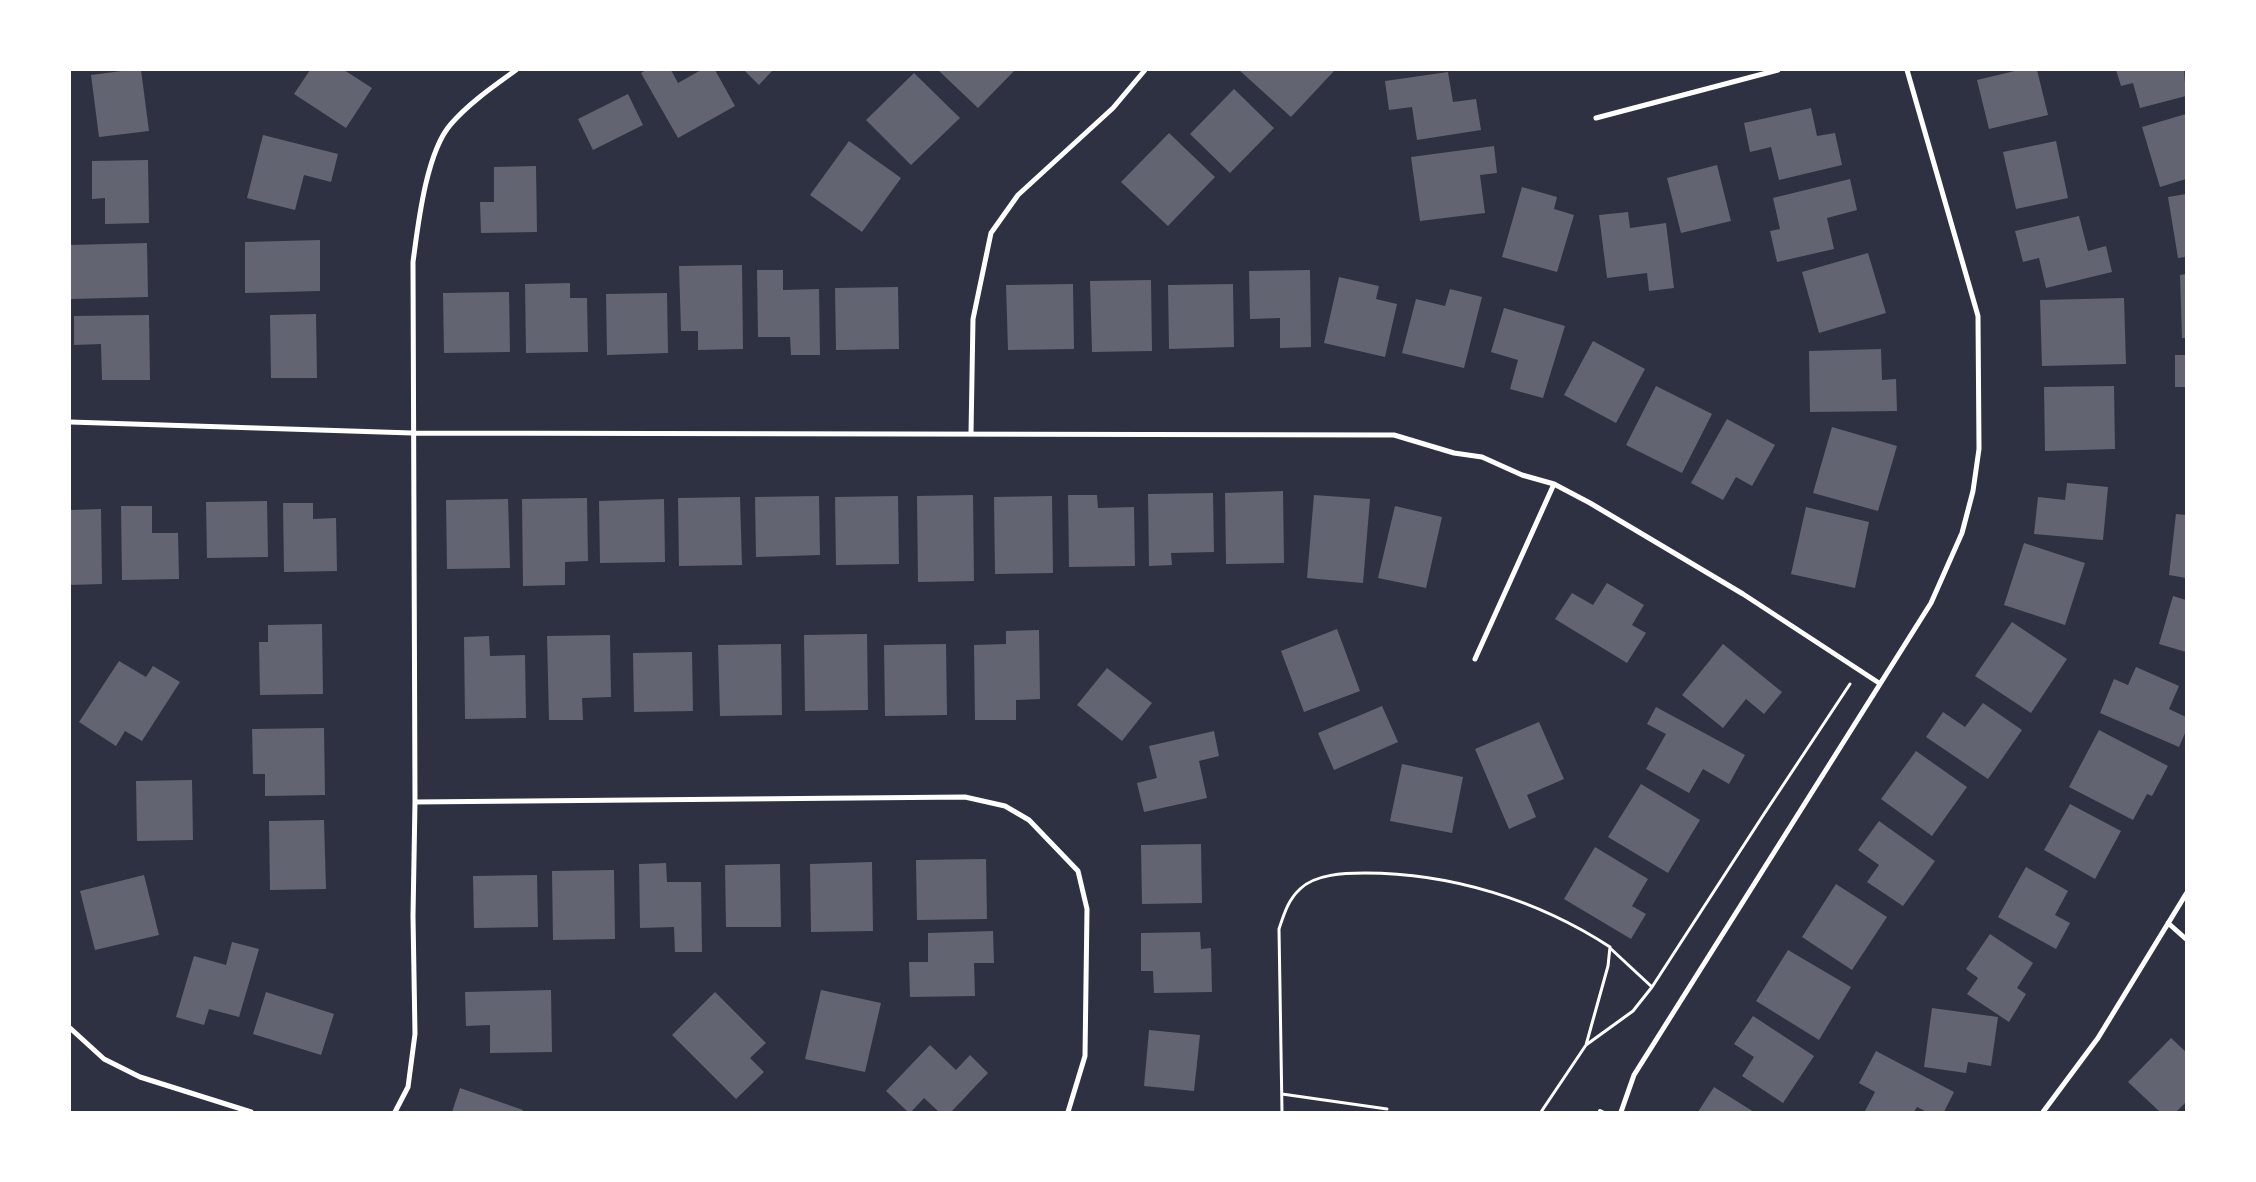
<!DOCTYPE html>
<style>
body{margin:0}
#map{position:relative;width:2256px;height:1182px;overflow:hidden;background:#2d3142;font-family:"Noto Serif",serif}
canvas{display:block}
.frame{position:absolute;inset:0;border:71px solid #fff;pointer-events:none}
</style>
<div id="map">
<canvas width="2256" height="1182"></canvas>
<div class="frame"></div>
</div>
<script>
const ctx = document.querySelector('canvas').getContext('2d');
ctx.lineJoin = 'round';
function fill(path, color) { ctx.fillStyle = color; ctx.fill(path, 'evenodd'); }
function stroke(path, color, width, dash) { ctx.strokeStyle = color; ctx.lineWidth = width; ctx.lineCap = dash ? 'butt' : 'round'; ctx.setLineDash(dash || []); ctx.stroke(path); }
fill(new Path2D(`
 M 129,70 L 141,70 L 149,131 L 99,137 L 91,75 Z
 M 310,70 L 344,70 L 372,88 L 346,128 L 294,94 Z
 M 646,70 L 671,70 L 678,83 L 701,70 L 715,70 L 735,106 L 678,138 L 641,73 Z
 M 744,70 L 773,70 L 759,85 Z
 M 938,70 L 1015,70 L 978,108 Z
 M 1239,70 L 1333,70 L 1334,71 L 1291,117 Z
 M 2019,70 L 2037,70 L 2048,115 L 1989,129 L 1977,80 Z
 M 2116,70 L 2184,70 L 2186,96 L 2140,108 L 2133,83 L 2121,86 Z
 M 1448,72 L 1453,102 L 1476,99 L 1481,130 L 1417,140 L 1412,107 L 1389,110 L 1385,81 Z
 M 914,73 L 960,118 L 911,165 L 866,120 Z
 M 1234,89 L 1274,128 L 1230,173 L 1190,134 Z
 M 628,94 L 643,125 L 593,150 L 578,119 Z
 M 1811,108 L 1817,136 L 1835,133 L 1842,165 L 1779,180 L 1771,147 L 1750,152 L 1744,123 Z
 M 2186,114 L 2186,179 L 2160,187 L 2142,127 Z
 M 1169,133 L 1215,177 L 1168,226 L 1121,182 Z
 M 263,135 L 338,154 L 331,182 L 304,175 L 295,210 L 247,198 Z
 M 849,141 L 901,178 L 862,232 L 810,195 Z
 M 2056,141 L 2068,198 L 2016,209 L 2003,152 Z
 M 1494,146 L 1497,173 L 1480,175 L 1485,213 L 1420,221 L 1411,157 Z
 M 148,160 L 149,223 L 105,224 L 105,198 L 92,199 L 92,161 Z
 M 1717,165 L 1731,221 L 1681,233 L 1667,178 Z
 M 536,166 L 537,232 L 481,233 L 480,202 L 494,202 L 494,167 Z
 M 1850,179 L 1857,210 L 1827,218 L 1834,249 L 1777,262 L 1770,231 L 1780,229 L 1773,198 Z
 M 1522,187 L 1557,197 L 1554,209 L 1574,215 L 1557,272 L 1502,257 Z
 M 2186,194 L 2186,257 L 2178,258 L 2168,197 Z
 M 1628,212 L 1630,228 L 1666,223 L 1674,288 L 1649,291 L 1647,273 L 1607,278 L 1599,215 Z
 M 2079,216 L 2088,251 L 2106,246 L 2112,272 L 2046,288 L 2039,258 L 2023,262 L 2015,231 Z
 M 320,240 L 320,291 L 245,293 L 245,242 Z
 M 147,243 L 148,297 L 71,299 L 70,245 Z
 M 1868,253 L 1886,313 L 1819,333 L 1802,272 Z
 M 742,265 L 743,349 L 698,350 L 698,331 L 681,331 L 679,266 Z
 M 757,270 L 783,270 L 783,290 L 819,289 L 820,355 L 791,355 L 790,337 L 758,337 Z
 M 1310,270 L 1311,347 L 1280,348 L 1280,318 L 1250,319 L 1249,271 Z
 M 2186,274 L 2186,338 L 2182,338 L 2180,275 Z
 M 1339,277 L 1379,286 L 1376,299 L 1397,304 L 1385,357 L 1324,343 Z
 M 1151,280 L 1152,351 L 1092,352 L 1090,281 Z
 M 570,283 L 570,298 L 587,298 L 588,352 L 526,353 L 525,284 Z
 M 1073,284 L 1074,349 L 1008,350 L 1006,285 Z
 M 1233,284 L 1234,347 L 1169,349 L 1168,285 Z
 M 898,287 L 899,349 L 836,350 L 835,288 Z
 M 1450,289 L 1482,297 L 1464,368 L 1402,353 L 1416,299 L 1445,306 Z
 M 509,292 L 510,352 L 444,353 L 443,293 Z
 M 667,293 L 668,353 L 607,355 L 606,294 Z
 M 2124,298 L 2126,364 L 2042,366 L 2040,300 Z
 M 1504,308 L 1565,326 L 1543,398 L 1510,389 L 1518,360 L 1491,352 Z
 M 316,314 L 317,378 L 271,378 L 270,315 Z
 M 149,315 L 150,380 L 102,380 L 101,344 L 74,345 L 74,316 Z
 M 1593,341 L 1645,369 L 1616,423 L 1564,395 Z
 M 1881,349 L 1882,380 L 1896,379 L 1897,411 L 1810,412 L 1809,351 Z
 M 2175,355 L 2186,355 L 2186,387 L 2175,387 Z
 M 1656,386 L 1712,414 L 1682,473 L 1626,445 Z
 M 2114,386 L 2115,449 L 2045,451 L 2044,387 Z
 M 1727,419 L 1775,445 L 1752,486 L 1736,477 L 1723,500 L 1691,483 Z
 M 1832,427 L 1897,446 L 1878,511 L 1813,493 Z
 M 2067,483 L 2108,487 L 2103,540 L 2034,534 L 2038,497 L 2065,500 Z
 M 1283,491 L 1284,563 L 1226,564 L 1225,493 Z
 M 1213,493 L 1214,552 L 1171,553 L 1172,565 L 1149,566 L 1148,494 Z
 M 973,495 L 974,581 L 918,582 L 917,496 Z
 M 1068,495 L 1097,495 L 1098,508 L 1134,507 L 1135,566 L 1069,567 Z
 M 1314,495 L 1370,499 L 1363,583 L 1307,578 Z
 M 819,496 L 820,555 L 756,557 L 755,497 Z
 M 898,496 L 899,564 L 836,565 L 835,497 Z
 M 1052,496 L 1053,573 L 995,574 L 994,497 Z
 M 740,497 L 742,565 L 679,566 L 678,498 Z
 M 587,498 L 588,561 L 565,562 L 565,585 L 523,586 L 522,499 Z
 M 508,499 L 510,568 L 447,569 L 446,500 Z
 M 664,499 L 665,562 L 600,563 L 599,501 Z
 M 267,501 L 268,557 L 207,558 L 206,502 Z
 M 283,503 L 313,503 L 313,519 L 336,518 L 337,571 L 284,572 Z
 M 121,506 L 152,506 L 152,533 L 178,533 L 179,579 L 122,580 Z
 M 1395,506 L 1442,517 L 1426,588 L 1378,578 Z
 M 1806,507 L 1869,522 L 1855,588 L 1791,574 Z
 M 101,509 L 102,584 L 70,585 L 70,510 Z
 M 2176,514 L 2186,515 L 2186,578 L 2169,575 Z
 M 2024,543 L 2085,563 L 2065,625 L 2004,605 Z
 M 1607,583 L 1644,605 L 1632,625 L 1646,633 L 1627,663 L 1555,619 L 1572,593 L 1593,605 Z
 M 2173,596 L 2186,600 L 2186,652 L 2159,644 Z
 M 2012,622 L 2067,659 L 2031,713 L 1975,676 Z
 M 322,624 L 323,694 L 260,695 L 259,642 L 268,642 L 268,625 Z
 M 1337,629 L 1360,691 L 1304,712 L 1281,651 Z
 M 1039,630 L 1040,699 L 1016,700 L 1016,720 L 975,720 L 974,645 L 1006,644 L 1006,631 Z
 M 867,634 L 868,710 L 805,711 L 804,635 Z
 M 610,635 L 611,697 L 582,698 L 583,720 L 549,720 L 547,636 Z
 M 489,636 L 490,656 L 525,655 L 526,718 L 465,719 L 464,637 Z
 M 781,644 L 782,715 L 720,716 L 718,645 Z
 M 946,644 L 947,715 L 885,716 L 884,645 Z
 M 1723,644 L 1782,692 L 1764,714 L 1746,699 L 1723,728 L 1682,695 Z
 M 692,652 L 693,711 L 634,712 L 633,653 Z
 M 119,661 L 146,677 L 153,666 L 180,682 L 142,741 L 125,731 L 116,746 L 79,722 Z
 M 2136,667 L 2179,686 L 2169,709 L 2186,717 L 2186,731 L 2179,747 L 2100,713 L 2114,679 L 2128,685 Z
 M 1107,668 L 1152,703 L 1122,741 L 1077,705 Z
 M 1983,703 L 2022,730 L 1988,779 L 1926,737 L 1943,712 L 1965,727 Z
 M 1382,706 L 1398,742 L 1334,770 L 1318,733 Z
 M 1656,707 L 1745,755 L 1729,784 L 1703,769 L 1689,793 L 1646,769 L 1666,734 L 1647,724 Z
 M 1539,722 L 1564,779 L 1527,795 L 1536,817 L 1509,829 L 1475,749 Z
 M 324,728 L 325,795 L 265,796 L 265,774 L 253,774 L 252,729 Z
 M 2099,730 L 2168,766 L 2152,796 L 2147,794 L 2133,820 L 2069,787 Z
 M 1214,731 L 1219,756 L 1199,761 L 1207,798 L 1144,812 L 1137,783 L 1157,778 L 1149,746 Z
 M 1916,751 L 1967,787 L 1932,836 L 1881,799 Z
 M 1402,764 L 1463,777 L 1452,833 L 1390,821 Z
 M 192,780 L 193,840 L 137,841 L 136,781 Z
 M 1641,784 L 1700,820 L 1668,873 L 1608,837 Z
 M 2070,804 L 2121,831 L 2095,879 L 2044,850 Z
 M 324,820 L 326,889 L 270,890 L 269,821 Z
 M 1879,821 L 1935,861 L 1903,906 L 1867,882 L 1879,865 L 1858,850 Z
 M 1201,844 L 1202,903 L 1142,904 L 1141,845 Z
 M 1595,847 L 1648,879 L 1632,906 L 1646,914 L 1631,939 L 1564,899 Z
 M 986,859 L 987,919 L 917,920 L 916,860 Z
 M 872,862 L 873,931 L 811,932 L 810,864 Z
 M 666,863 L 667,882 L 701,882 L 702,952 L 675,952 L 674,927 L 640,928 L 639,864 Z
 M 780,864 L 781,927 L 726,927 L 725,865 Z
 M 2026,867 L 2068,891 L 2055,915 L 2070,923 L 2056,949 L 1998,917 Z
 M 614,870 L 615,939 L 553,940 L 552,871 Z
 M 144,875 L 159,935 L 95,950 L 80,891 Z
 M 537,875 L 538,927 L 474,928 L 473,876 Z
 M 1836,884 L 1887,917 L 1852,970 L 1802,937 Z
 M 993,931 L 994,963 L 974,963 L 975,996 L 910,997 L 909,962 L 928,962 L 928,933 Z
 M 1200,932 L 1201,949 L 1211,948 L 1212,992 L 1154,993 L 1153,971 L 1141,971 L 1141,933 Z
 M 1990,934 L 2033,963 L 2017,988 L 2026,994 L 2009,1022 L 1967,994 L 1978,978 L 1966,969 Z
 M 232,942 L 259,949 L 239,1017 L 209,1009 L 204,1025 L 176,1017 L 194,956 L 226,965 Z
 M 1788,950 L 1851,987 L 1819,1040 L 1756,1001 Z
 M 551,990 L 552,1052 L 490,1053 L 490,1025 L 466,1026 L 465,992 Z
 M 821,990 L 881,1003 L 865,1072 L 805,1059 Z
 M 266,992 L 334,1014 L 321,1055 L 253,1034 Z
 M 715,992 L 766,1043 L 750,1058 L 764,1072 L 736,1099 L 672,1035 Z
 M 1932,1008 L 1998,1017 L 1991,1066 L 1968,1062 L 1966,1073 L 1924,1067 Z
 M 1753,1016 L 1814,1056 L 1783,1103 L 1742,1076 L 1754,1057 L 1734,1044 Z
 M 1149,1030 L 1200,1035 L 1194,1091 L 1144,1086 Z
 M 2171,1038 L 2186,1052 L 2186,1102 L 2176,1112 L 2160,1112 L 2128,1082 Z
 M 930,1045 L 956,1070 L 970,1055 L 988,1073 L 951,1112 L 939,1112 L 924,1098 L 911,1112 L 908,1112 L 886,1091 Z
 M 1876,1051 L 1954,1092 L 1944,1112 L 1927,1112 L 1917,1107 L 1914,1112 L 1865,1111 L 1875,1092 L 1859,1083 Z
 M 1714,1087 L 1754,1112 L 1698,1112 Z
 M 460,1088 L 523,1110 L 522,1112 L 452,1112 Z`), '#626471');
stroke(new Path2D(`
 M 1652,987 L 1764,814 L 1850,684
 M 1586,1045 L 1633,1011 L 1652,987 L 1610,948
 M 1282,1094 L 1387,1109
 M 1282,1112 L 1279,929 C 1284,914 1288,900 1300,889 C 1315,874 1345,873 1365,873 C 1451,873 1538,900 1610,947 L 1608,966 L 1586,1045 L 1541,1112`), '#fff', 3);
stroke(new Path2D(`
 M 1600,1111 L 1602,1112`), '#fff', 4);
stroke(new Path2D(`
 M 1596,118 L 1778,70
 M 70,422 L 412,433 L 1394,435 L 1454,453 L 1482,457 L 1522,475 L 1554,484 L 1590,503 L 1743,594 L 1879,683
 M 971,433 L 973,319 L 991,233 L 1018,195 L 1113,108 L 1145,70
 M 1475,659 L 1554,484
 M 415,802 L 965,797 L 1005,806 L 1029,820 L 1078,871 L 1087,909 L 1085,1056 L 1068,1112
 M 2168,923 L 2186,939
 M 70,1028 L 104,1059 L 140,1077 L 251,1112
 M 395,1112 L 408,1087 L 415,1034 L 413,916 L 415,802 L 413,262 C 418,225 426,152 451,124 C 469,103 494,86 516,70
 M 1621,1112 L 1634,1075 L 1931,603 L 1962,533 L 1973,491 L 1979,449 L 1978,316 L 1907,70
 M 2043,1112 L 2098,1038 L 2186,894`), '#fff', 5);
</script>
